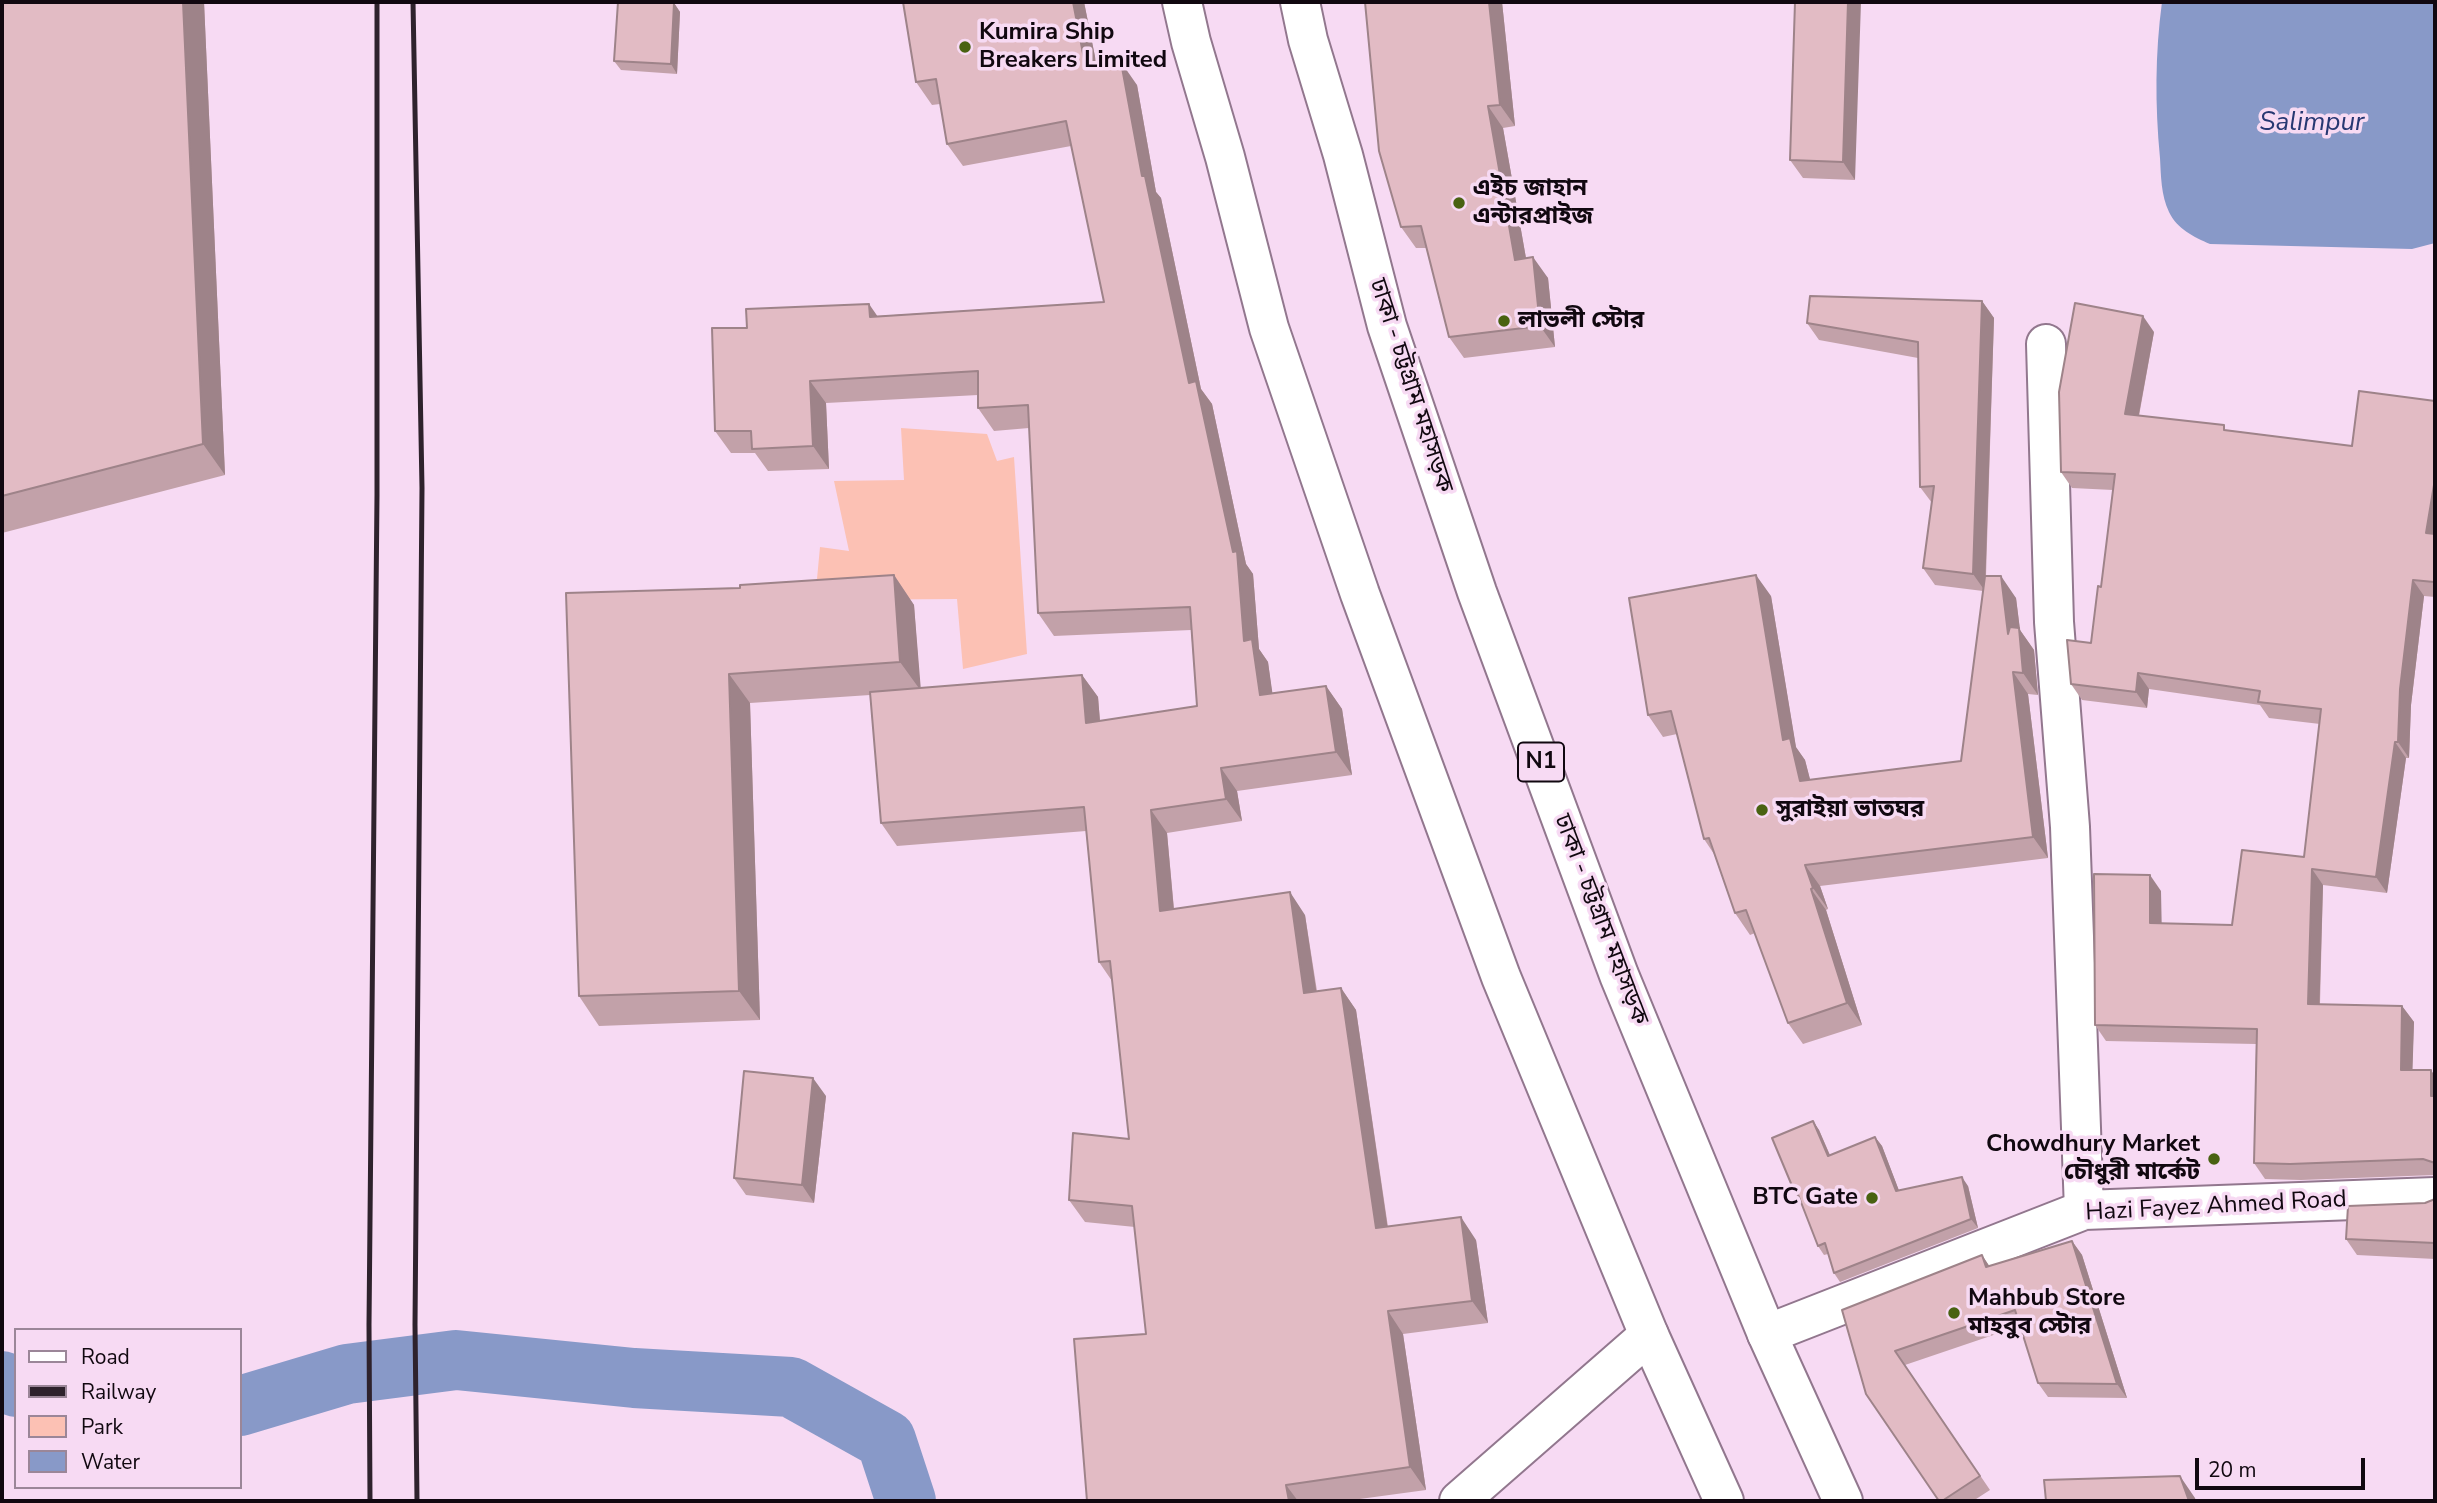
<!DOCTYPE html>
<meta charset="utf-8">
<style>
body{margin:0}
#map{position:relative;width:2437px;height:1503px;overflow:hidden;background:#f7daf3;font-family:"Nunito Sans",sans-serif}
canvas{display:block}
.frame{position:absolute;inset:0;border:4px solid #110810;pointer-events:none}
.legend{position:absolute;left:14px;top:1328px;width:228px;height:161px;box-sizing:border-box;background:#f7daf3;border:2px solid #9b8698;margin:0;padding:9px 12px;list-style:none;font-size:21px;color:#110810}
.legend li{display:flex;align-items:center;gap:14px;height:35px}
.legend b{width:35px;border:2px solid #9b8698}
.scale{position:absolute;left:2195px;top:1458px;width:170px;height:32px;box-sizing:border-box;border:4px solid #110810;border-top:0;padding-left:9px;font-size:21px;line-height:24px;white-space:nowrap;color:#110810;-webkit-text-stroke:5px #f7daf3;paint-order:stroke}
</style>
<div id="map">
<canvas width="2437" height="1503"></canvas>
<div class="frame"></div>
<ul class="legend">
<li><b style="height:9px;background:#fff"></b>Road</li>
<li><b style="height:9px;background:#2e222c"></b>Railway</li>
<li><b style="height:19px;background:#fcc1b4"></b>Park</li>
<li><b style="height:19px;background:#8899c8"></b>Water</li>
</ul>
<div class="scale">20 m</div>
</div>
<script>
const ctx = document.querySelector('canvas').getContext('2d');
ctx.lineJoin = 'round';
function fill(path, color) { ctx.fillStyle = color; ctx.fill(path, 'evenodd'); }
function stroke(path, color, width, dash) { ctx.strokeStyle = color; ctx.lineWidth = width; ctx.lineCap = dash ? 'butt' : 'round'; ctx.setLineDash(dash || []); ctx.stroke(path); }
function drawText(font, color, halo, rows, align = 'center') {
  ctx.font = font + ' "Nunito Sans","Noto Sans Bengali",sans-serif'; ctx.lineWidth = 7; ctx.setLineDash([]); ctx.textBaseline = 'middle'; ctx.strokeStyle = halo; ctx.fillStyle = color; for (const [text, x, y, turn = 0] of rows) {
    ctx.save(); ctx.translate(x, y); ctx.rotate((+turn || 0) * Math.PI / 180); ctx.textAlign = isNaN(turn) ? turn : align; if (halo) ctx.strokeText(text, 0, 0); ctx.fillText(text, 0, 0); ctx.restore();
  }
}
fill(new Path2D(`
 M 901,428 L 987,434 L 997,461 L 1014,457 L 1027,654 L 963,669 L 957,599 L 815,600 L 820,547 L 849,551 L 834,481 L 904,480 Z`), '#fcc1b4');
fill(new Path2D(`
 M 2162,2 L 2435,2 L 2435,243 L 2412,249 L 2210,244 C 2194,237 2177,229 2169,212 C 2161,195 2161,176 2160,158 C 2155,105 2155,54 2162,2 Z`), '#8899c8');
stroke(new Path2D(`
 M 2,1381 L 16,1387
 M 240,1406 L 347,1374 L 456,1360 L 634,1378 L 791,1387 L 886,1440 L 906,1501`), '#8899c8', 60);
const street = new Path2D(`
 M 2046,344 L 2054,622 L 2070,827 L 2084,1210
 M 1767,1334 L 2084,1210 L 2435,1197
 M 1459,1501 L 1649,1335`);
const highway = new Path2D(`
 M 1182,2 L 1191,42 L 1225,157 L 1269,328 L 1360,594 L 1501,977 L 1649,1335 L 1724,1501
 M 1300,2 L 1308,40 L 1343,155 L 1387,326 L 1477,592 L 1619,975 L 1767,1334 L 1843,1501`);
stroke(street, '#92778e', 42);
stroke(highway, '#92778e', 42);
stroke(street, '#fff', 38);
stroke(highway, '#fff', 38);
stroke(new Path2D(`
 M 413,2 L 422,488 L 415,1324 L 417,1501
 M 370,1501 L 369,1324 L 377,495 L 377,2`), '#2e222c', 5);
fill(new Path2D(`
 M 2,2 L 204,2 L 225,475 L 2,533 Z
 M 903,2 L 1084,2 L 1097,67 L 1137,85 L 1156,192 L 1161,198 L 1201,389 L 1212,404 L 1246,564 L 1253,574 L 1259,649 L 1268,662 L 1272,693 L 1326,686 L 1342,709 L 1352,775 L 1237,791 L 1242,821 L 1167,833 L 1174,909 L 1305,915 L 1317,991 L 1341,988 L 1356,1010 L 1388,1227 L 1476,1240 L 1488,1323 L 1403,1334 L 1426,1490 L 1345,1501 L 1087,1501 L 1146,1334 L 1135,1227 L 1085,1222 L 1069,1200 L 1129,1139 L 1112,981 L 1099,962 L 1086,831 L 897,846 L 881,823 L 870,695 L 750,703 L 760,1020 L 599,1026 L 579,996 L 740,588 L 894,575 L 914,605 L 920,688 L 1082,675 L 1098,697 L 1100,721 L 1197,706 L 1191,630 L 1054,636 L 1038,613 L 1029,428 L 994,431 L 978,408 L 978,395 L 826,403 L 829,469 L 768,471 L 755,453 L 731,453 L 715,431 L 747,328 L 877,316 L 1104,302 L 1071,146 L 963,166 L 947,144 L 940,104 L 932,105 L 916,82 Z
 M 1502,2 L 1515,126 L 1503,128 L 1526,258 L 1548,278 L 1555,347 L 1464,358 L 1449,337 L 1427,248 L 1416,248 L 1401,227 Z
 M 1795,2 L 1855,180 L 1803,178 L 1790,160 Z
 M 674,3 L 680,12 L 677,74 L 621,70 L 614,61 Z
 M 1982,301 L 1994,318 L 1986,576 L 2016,598 L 2020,630 L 2034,650 L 2038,695 L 2028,694 L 2048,858 L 1820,886 L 1828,909 L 1826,910 L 1862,1025 L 1803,1044 L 1788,1023 L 1755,933 L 1750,935 L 1735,913 L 1714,854 L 1704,839 L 1677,734 L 1663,737 L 1648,715 L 1771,596 L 1796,748 L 1805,760 L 1810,780 L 1961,761 L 1983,591 L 1935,585 L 1923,568 L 1932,503 L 1920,487 L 1918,358 L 1819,340 L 1807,323 Z
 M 2154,332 L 2139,416 L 2227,430 L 2352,446 L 2435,401 L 2435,597 L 2424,596 L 2411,705 L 2409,758 L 2406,758 L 2387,893 L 2323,885 L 2320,1004 L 2402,1006 L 2414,1022 L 2412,1070 L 2435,1076 L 2435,1175 L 2301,1180 L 2265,1179 L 2254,1163 L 2256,1044 L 2106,1041 L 2095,1025 L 2161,891 L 2161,923 L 2232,925 L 2304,857 L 2320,724 L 2269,718 L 2260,705 L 2149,689 L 2147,708 L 2082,700 L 2071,684 L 2091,643 L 2101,587 L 2113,490 L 2072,488 L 2061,472 Z
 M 826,1096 L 814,1203 L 746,1195 L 734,1178 Z
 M 1813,1121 L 1819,1130 L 1830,1155 L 1875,1137 L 1882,1146 L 1899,1191 L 1968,1186 L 1978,1228 L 1840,1282 L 1834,1273 L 1828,1254 L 1824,1255 L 1818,1246 L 1800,1200 L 1795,1193 Z
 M 2435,1199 L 2435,1259 L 2357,1255 L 2346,1239 L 2425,1203 Z
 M 2072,1241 L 2082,1255 L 2127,1398 L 2048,1397 L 2038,1383 L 2020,1326 L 1905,1365 L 1990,1490 L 1973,1501 L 1939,1501 L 1842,1310 L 1982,1255 L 1989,1266 Z`), '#c2a1a9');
fill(new Path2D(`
 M 183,2 L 204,2 L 225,475 L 203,444 Z
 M 1073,2 L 1084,2 L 1102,91 L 1086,69 Z
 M 1489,2 L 1502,2 L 1515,126 L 1500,105 Z
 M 1848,2 L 1861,2 L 1855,180 L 1843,162 Z
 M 674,3 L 680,12 L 677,74 L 671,64 Z
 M 1121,62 L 1137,85 L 1156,192 L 1161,198 L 1201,389 L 1212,404 L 1246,564 L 1253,574 L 1259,649 L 1268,662 L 1276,718 L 1260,695 L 1244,641 L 1233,552 L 1189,383 L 1142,176 Z
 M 1488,106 L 1503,128 L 1530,281 L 1515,260 Z
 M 1533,257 L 1548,278 L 1555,347 L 1540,326 Z
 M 1982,301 L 1994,318 L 1985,591 L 1973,574 Z
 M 869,304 L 885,327 L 870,317 Z
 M 2143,316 L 2154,332 L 2136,430 L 2125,414 Z
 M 810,381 L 826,403 L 829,469 L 813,446 Z
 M 2435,479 L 2435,546 L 2426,533 Z
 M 894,575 L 914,605 L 921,691 L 900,662 Z
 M 1756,575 L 1771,596 L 1796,747 L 1805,760 L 1816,802 L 1800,781 L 1783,740 Z
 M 2001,576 L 2016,598 L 2020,630 L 2034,650 L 2038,695 L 2023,673 L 2008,634 Z
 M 2413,580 L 2424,596 L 2411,705 L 2409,758 L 2398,742 L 2400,689 Z
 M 2013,672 L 2028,694 L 2048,858 L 2033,837 Z
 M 2138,673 L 2149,689 L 2147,708 L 2136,692 Z
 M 729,674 L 750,703 L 760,1020 L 739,991 Z
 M 1082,675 L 1098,697 L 1102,746 L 1086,723 Z
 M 1326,686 L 1342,709 L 1352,775 L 1336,752 Z
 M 2395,742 L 2406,758 L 2387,893 L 2376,877 Z
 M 1221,768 L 1237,791 L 1242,821 L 1226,799 Z
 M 1151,810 L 1167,833 L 1176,934 L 1160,911 Z
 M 1805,865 L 1820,886 L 1828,909 L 1813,888 Z
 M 2312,869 L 2323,885 L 2319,1020 L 2308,1004 Z
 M 2150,875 L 2161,891 L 2162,939 L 2150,923 Z
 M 1811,889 L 1826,910 L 1862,1025 L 1847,1003 Z
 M 1290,892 L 1305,915 L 1320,1016 L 1304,993 Z
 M 1341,988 L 1356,1010 L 1391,1251 L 1376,1228 Z
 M 2402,1006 L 2414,1022 L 2412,1086 L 2401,1070 Z
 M 2431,1070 L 2435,1076 L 2435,1101 L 2431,1096 Z
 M 813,1078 L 826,1096 L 814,1203 L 802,1185 Z
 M 1813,1121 L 1819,1130 L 1834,1165 L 1828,1156 Z
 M 1875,1137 L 1882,1146 L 1903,1201 L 1896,1191 Z
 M 1962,1177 L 1968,1186 L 1978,1228 L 1971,1219 Z
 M 1461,1217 L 1476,1240 L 1488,1323 L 1472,1301 Z
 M 2072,1241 L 2082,1255 L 2127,1398 L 2117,1384 Z
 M 1982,1255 L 1992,1270 L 1986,1267 Z
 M 1388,1311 L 1403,1334 L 1426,1490 L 1410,1467 Z
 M 2180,1476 L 2195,1498 L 2196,1501 L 2189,1501 Z
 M 1286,1485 L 1298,1501 L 1289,1501 Z`), '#9e8389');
const building = new Path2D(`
 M 2,2 L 183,2 L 203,444 L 2,496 Z
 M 618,2 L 674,3 L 671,64 L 614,61 Z
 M 903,2 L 1073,2 L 1086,69 L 1121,62 L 1142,176 L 1145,176 L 1189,383 L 1196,381 L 1233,552 L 1237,551 L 1244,641 L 1252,639 L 1260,695 L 1326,686 L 1336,752 L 1221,768 L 1226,799 L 1151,810 L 1160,911 L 1290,892 L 1304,993 L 1341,988 L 1376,1228 L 1461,1217 L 1472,1301 L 1388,1311 L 1410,1467 L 1286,1485 L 1289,1501 L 1087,1501 L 1074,1339 L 1146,1334 L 1132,1206 L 1069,1200 L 1073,1133 L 1129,1139 L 1110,961 L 1099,962 L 1084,807 L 881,823 L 870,692 L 1082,675 L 1086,723 L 1197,706 L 1190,607 L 1038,613 L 1028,405 L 978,408 L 978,371 L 810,381 L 813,446 L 752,449 L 751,431 L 715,431 L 712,328 L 747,328 L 746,309 L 869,304 L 870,317 L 1104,302 L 1066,121 L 947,144 L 936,79 L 916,82 Z
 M 1365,2 L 1489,2 L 1500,105 L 1488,106 L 1515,260 L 1533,257 L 1540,326 L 1449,337 L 1421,226 L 1401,227 L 1379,151 Z
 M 1795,2 L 1848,2 L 1843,162 L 1790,160 Z
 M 1810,296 L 1982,301 L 1973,574 L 1923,568 L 1934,486 L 1920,487 L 1918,342 L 1807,323 Z
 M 2075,303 L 2143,316 L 2125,414 L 2224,425 L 2224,430 L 2352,446 L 2359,391 L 2435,401 L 2435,479 L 2426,533 L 2435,534 L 2434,582 L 2413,580 L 2400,689 L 2398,742 L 2395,742 L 2376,877 L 2312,869 L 2308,1004 L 2402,1006 L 2401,1070 L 2431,1070 L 2431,1096 L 2435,1096 L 2435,1163 L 2423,1159 L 2290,1164 L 2254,1163 L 2257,1029 L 2095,1025 L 2094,874 L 2150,875 L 2150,923 L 2232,925 L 2242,850 L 2304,857 L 2321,709 L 2258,702 L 2260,691 L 2138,673 L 2136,692 L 2071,684 L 2067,640 L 2091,643 L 2098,586 L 2101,587 L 2115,474 L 2061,472 L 2059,392 Z
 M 894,575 L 900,662 L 729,674 L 739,991 L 579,996 L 566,593 L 740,588 L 740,585 Z
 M 1756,575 L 1783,740 L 1790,738 L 1800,781 L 1961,761 L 1985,576 L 2001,576 L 2008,634 L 2010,627 L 2019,628 L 2023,673 L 2013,672 L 2033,837 L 1805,865 L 1813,888 L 1811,889 L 1847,1003 L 1788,1023 L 1746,910 L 1735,913 L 1709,838 L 1704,839 L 1671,711 L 1648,715 L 1629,598 Z
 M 744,1071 L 813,1078 L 802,1185 L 734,1178 Z
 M 1813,1121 L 1828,1156 L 1875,1137 L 1896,1191 L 1962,1177 L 1971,1219 L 1834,1273 L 1825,1243 L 1818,1246 L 1797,1192 L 1795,1193 L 1772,1138 Z
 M 2435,1199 L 2435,1243 L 2346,1239 L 2348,1206 L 2425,1203 Z
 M 2072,1241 L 2117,1384 L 2038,1383 L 2015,1310 L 1895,1351 L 1980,1476 L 1942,1501 L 1939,1501 L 1866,1394 L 1842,1310 L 1982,1255 L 1986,1267 Z
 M 2180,1476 L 2189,1501 L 2046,1501 L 2044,1480 Z`);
fill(building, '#e2bbc4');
stroke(building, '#9e8389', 2);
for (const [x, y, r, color] of [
 [965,47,7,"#496211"],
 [1459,203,7,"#496211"],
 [1504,321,7,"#496211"],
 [1762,810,7,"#496211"],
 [2214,1159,7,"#496211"],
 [1872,1198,7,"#496211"],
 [1954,1313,7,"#496211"]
]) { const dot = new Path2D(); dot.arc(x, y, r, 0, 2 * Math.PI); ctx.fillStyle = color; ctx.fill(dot); stroke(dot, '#f7daf3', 2.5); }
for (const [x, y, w] of [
 [1541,762,46]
]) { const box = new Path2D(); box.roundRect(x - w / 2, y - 19.5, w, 39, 5); ctx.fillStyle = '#f7daf3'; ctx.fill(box); stroke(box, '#110810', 2); }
drawText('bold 23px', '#110810', null, [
 ["N1",1541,762]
]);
drawText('bold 24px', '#110810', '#f7daf3', [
 ["Kumira Ship",979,33],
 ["Breakers Limited",979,61],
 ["এইচ জাহান",1473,189],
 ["এন্টারপ্রাইজ",1473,217],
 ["লাভলী স্টোর",1518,321],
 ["সুরাইয়া ভাতঘর",1776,810],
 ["Chowdhury Market",2200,1145,"right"],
 ["চৌধুরী মার্কেট",2200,1173,"right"],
 ["BTC Gate",1858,1198,"right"],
 ["Mahbub Store",1968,1299],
 ["মাহবুব স্টোর",1968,1327]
], 'left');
drawText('24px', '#110810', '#f7daf3', [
 ["ঢাকা - চট্টগ্রাম মহাসড়ক",1410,386,72],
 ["ঢাকা - চট্টগ্রাম মহাসড়ক",1600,920,69],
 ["Hazi Fayez Ahmed Road",2216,1207,-3]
]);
drawText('italic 26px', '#273872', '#f7daf3', [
 ["Salimpur",2312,124]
]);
</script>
